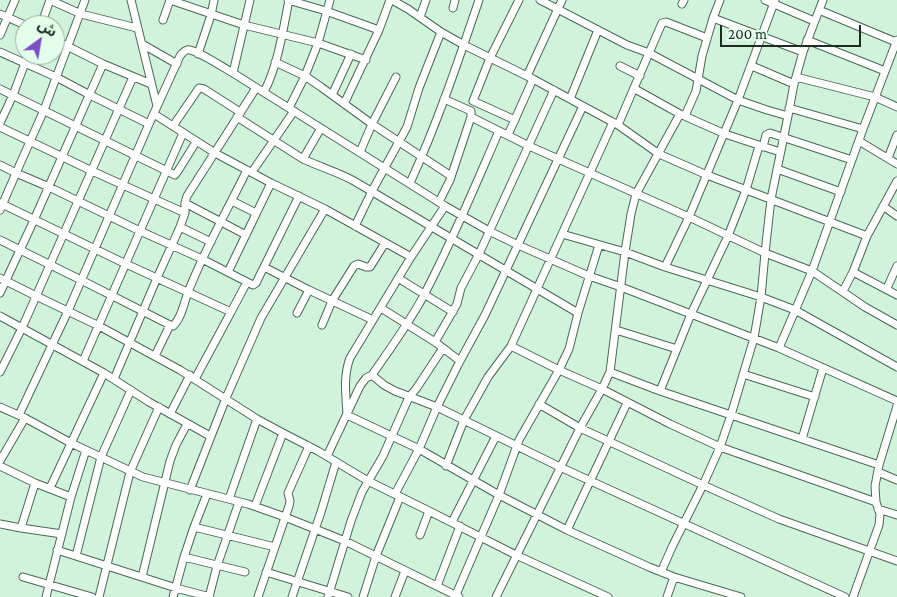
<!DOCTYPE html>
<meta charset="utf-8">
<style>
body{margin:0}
#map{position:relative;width:897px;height:597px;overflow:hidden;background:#d1f3dc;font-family:"Crimson Pro","Noto Sans Arabic",serif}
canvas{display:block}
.north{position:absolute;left:15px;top:15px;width:50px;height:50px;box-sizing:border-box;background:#e3feeb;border:1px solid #94aa9b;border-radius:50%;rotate:32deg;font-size:14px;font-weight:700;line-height:20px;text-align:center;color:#1e2b22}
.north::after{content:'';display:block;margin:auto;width:18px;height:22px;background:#794ec7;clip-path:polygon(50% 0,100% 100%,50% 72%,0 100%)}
.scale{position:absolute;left:720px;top:25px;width:141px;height:22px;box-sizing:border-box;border:2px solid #1e2b22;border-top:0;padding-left:6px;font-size:15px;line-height:18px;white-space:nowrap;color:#1e2b22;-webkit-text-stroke:4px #e3feeb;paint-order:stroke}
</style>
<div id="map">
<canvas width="897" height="597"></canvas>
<div class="north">ش</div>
<div class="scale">200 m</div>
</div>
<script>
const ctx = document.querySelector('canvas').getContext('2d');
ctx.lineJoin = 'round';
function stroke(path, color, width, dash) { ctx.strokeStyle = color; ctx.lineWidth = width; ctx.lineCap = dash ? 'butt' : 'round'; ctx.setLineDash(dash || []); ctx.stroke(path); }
const minor = new Path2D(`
 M 50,0 L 81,14 L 137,28
 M 131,0 L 157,106
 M 170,0 L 244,25 L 318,43 L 366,60
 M 288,0 L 326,11 L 379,30 L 344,104
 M 392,0 L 408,9 L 441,32 L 464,45 L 533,79 L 618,125 L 659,154 L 707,175 L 867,236
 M 540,0 L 627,45 L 649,53 L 738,100 L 767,110 L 788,116
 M 765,0 L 814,21
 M 682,4 L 684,0
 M 453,8 L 455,0
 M 819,10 L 896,42
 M 0,14 L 25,25
 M 420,17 L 426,0
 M 713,18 L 803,52
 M 163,20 L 170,0
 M 41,25 L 50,0
 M 379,30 L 390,0
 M 0,35 L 15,0
 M 55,40 L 103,64 L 151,84
 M 807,40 L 885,71
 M 142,44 L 177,64
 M 0,52 L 56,77 L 90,95 L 149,124
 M 198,54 L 211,15 L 214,0
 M 275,62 L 305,76 L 321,87 L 372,124 L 451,176
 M 620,66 L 640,76
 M 752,66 L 794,84
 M 233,73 L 250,0
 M 527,76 L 562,0
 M 796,77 L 875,97 L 897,107
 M 0,89 L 175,175 L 178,171 L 196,142
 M 635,89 L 680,114 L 725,134 L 780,152
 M 264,92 C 278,65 283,30 289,0
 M 332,95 L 351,54
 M 444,99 L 471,111 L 471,117 L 529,146 L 689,217 L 765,253 L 812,271 L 865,307 L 897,325
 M 570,99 L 598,30
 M 289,108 L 305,76 L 318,43 L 330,0
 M 789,108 L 863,129
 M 154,114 L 215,153 L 271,183 L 325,209 L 411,257
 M 685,116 L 696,91 L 702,56 L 713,18 L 720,0
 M 237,117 L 303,159 C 320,167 338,172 354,181 L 578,313
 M 515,120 L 473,101 L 490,58 L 519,0
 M 0,123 L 13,95 L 28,55
 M 618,125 L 662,23 L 666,22 L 707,38
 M 173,126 L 199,88 L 204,89 L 240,112
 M 0,127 L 92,171 L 185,213
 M 508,135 L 533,79
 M 859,141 L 897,164
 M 763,147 L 766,135 L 770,133 L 852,160
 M 360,152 L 372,124 L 396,77
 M 888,158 L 897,135
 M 303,159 L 321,128
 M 0,165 L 16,173 L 44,110 L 85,0
 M 777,169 L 841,192
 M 252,172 L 294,111
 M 410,183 C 437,124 458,62 479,0
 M 232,201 L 256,213
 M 439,202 L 450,180 L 471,117
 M 0,203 L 126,264 L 231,312 L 247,282
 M 185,203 L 246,235
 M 445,206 L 411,257 L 350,358 C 343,376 346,396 347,415 L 419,449 L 499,495 L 567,530 L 649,567 L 674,577 L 741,597
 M 883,206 L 897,216
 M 0,210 L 16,173 L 49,187 L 140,231 L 202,259 L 253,285 L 256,283 L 299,196
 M 355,226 L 372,191 L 407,127 L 419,88 L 441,32
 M 180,227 L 211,242
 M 562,234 L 625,252 L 665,267 L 761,297 L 795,310 L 897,367
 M 0,240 L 81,280 L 170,325 L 173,326 C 181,319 184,304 187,295 C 203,252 227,211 247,170
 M 264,267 L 309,290 L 373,320
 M 665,267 L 689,217 L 738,100 L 775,0
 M 228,272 L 271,183
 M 853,272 L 897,295
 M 0,278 L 36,296 L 99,326 L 180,370 L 257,419 L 283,433 L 318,451 L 368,481 L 429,511 L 516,555 L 608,597
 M 398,278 L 453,312
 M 887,288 L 897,266
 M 843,291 L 853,272 L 867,236 L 897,181
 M 0,293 L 34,220 L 103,64
 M 381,308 L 435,342
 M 297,313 L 309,290
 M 0,316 L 104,373 L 149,402 L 210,436
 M 322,325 L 332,301 L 354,266 L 358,264 L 366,267 L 370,267 L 385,243
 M 616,330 L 677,349
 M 511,346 L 559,370 L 602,389 L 670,424 L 720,447 L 876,502
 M 443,348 L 460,361
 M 779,348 L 812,271 L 863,129 L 897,40
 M 155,356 L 170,325
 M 83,361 L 183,133
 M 0,372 L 22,328 L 133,77
 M 610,372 L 660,391 L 879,465
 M 743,374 L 815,397
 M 372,375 C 390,349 409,323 424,295 C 452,242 475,186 499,131
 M 114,379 L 157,278 L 180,227 L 185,213 L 185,203 L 187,196 L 256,88
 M 195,379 L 231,312
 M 660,391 L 691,314 L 728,236 L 746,190 L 759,146
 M 539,404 L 580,428 L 703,485 L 779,519 L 897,561
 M 0,407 L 25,418 L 71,443 L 143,477 L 248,504 L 285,517 L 345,541 L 459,597
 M 170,414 L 190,375
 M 19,415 L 68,311 L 149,124 L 180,56 C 183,52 186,49 190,50 C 200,52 224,68 233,73 L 445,206 L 489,231 L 518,245 L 589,276 L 621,287 L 779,348 L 897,401
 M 802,439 L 823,368
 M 327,456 L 360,386 L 366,378 L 372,375 L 384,385 L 395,391 L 437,407 L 560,467 L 845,597
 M 0,461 L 25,418
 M 0,466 L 35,483 L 71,497
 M 446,466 L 464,420 L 488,377 L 511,346 L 613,122
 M 878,472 L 897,480
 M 50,488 L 104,373
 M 190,490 L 226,398 L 261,318 L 325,209
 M 207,494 L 194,527 L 275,547
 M 395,494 L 419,449 L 437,407 L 460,361 L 485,315 L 583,106
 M 229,499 L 257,419
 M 255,506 L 283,433
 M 878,509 L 897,515
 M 452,522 L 496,436
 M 0,524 L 21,528 L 62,534
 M 21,528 L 35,483
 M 567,530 L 627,403
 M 420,535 L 429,511
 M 57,550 L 176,588 L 210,597
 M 76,556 L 101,457 L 131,390
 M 184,557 L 245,572
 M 266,572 L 348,597
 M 661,572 L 673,545 L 703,485 L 720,447 L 731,415 L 754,338 L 761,297 L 765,253 L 771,199 L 788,116 L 794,84 L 803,52 L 823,0
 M 23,577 L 92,597
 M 142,577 L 170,461 L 176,445 L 187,424
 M 437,586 L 460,526
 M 46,597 L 71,497 L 86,450
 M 99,597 L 130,472 L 159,407
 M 173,597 L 184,557 L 194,527
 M 209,597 L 217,566 L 239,502
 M 258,597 L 289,506 L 290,501 L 288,493 L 309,446
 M 292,597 L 321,512 L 336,462
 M 328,597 L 351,521 L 362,492 L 383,456 L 409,397 L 416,389 L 443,348 L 435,342 L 457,304 L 461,288 L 479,254 L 554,90
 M 363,597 L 376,556 L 400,497
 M 395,597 L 405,571
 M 455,597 L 499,495 L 519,440 L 559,370 L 569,349 L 578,313 L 599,245
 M 496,597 L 580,428 L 602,389 L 610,372 L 625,252 L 631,214 L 636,194 L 680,114
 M 667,597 L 674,577
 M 853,597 L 879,525 L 880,514 L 876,502 L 875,486 L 879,465 L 897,406`);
stroke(minor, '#4a6854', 9);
stroke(minor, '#fff', 7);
</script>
